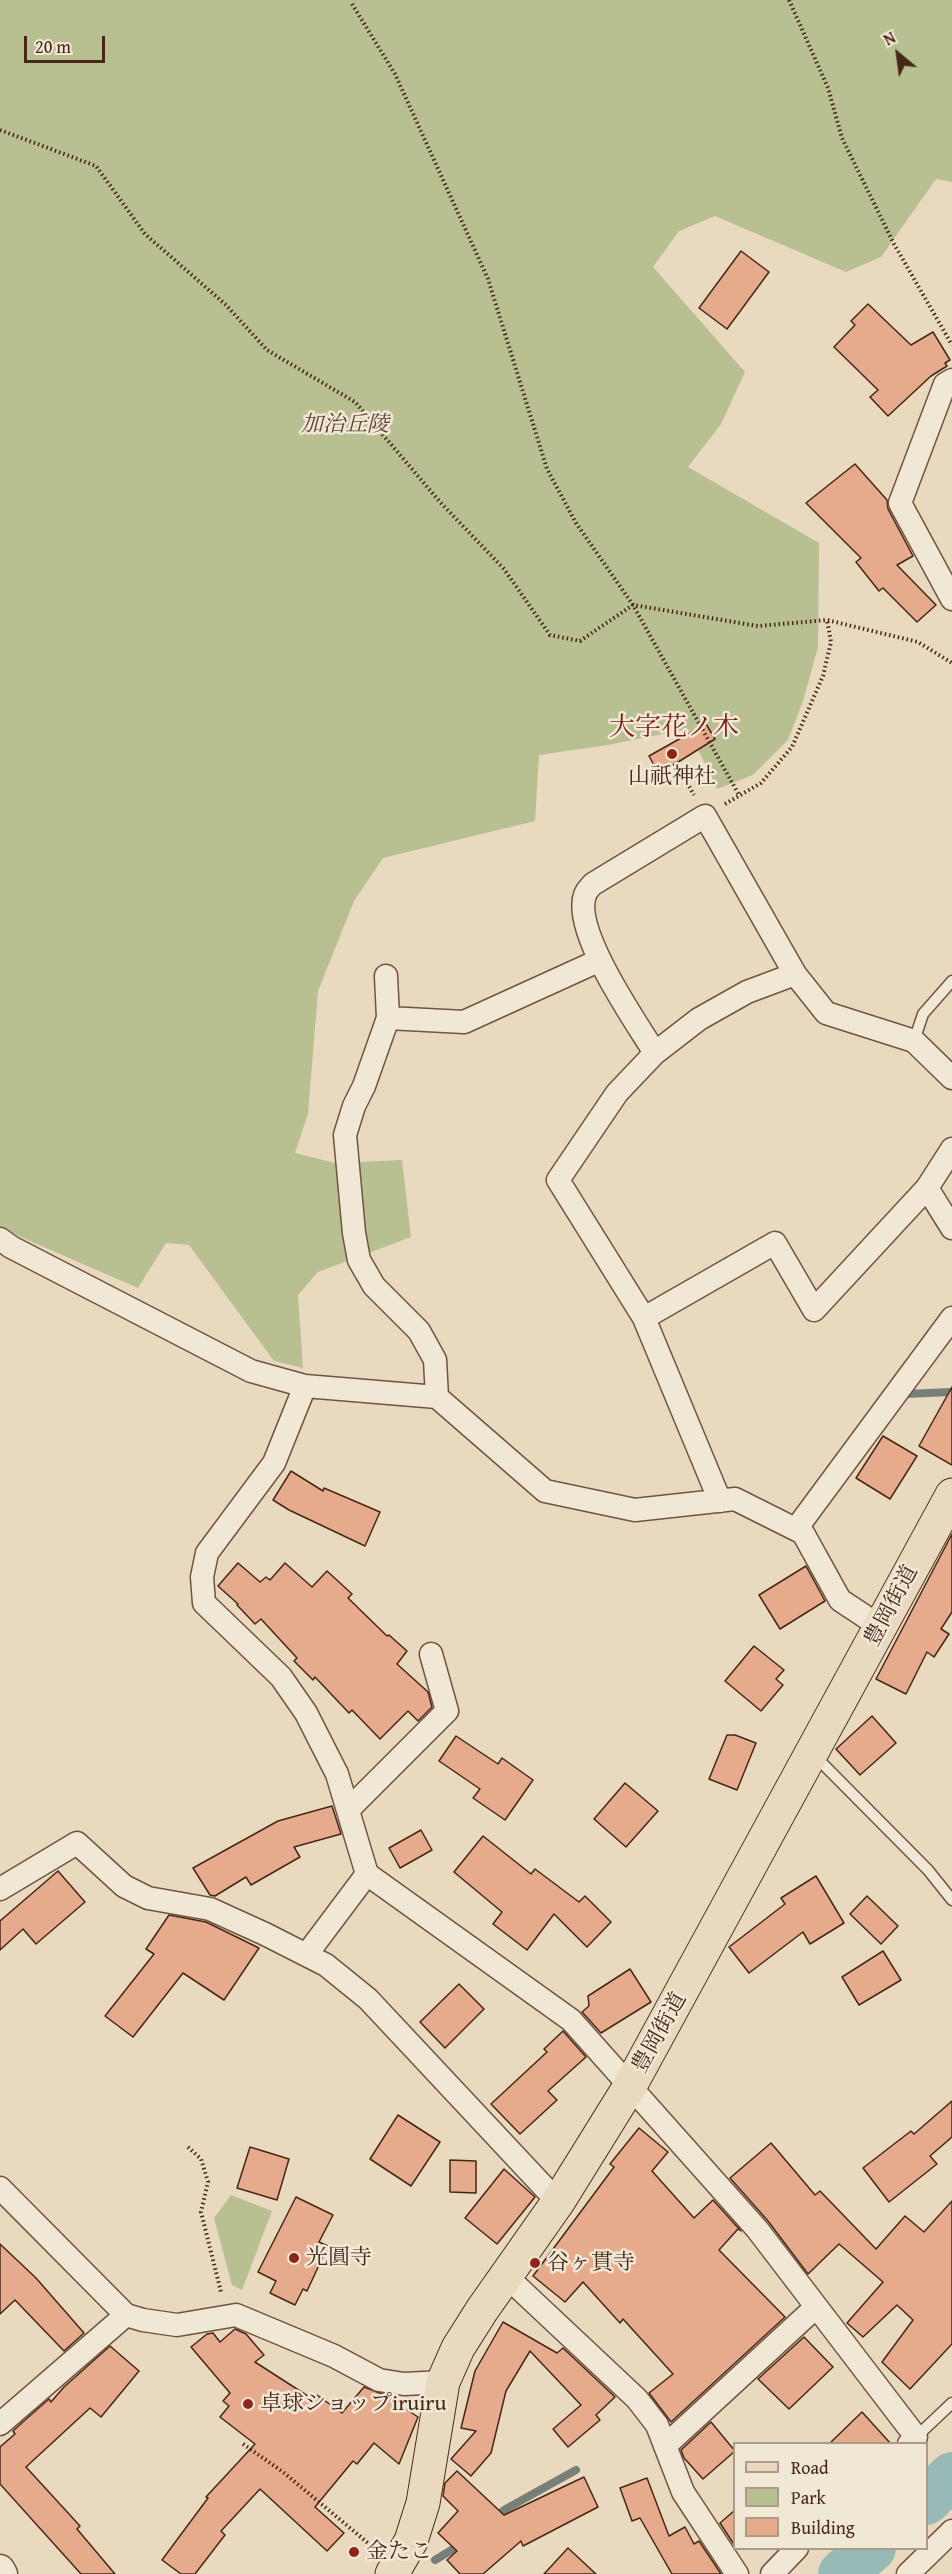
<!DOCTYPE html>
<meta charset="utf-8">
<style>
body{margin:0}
#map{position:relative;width:952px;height:2574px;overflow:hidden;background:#e9dabf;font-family:"Gentium Book Plus",serif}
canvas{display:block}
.legend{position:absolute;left:733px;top:2442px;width:195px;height:108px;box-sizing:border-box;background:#f1e7d5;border:2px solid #ad9a89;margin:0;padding:8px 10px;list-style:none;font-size:18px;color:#472717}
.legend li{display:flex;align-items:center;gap:12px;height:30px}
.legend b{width:30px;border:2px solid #ad9a89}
.north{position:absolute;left:868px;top:24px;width:60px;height:60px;-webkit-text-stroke:4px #f1e7d5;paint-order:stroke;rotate:331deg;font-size:16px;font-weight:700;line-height:24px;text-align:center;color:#472717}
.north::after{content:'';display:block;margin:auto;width:21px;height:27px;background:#472717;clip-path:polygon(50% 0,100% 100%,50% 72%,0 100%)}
.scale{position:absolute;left:24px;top:36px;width:81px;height:27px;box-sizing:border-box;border:3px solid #472717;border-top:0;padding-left:8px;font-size:18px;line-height:21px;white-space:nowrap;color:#472717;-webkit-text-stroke:4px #f1e7d5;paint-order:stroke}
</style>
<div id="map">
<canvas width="952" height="2574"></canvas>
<ul class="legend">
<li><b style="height:8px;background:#e9dabf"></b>Road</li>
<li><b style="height:16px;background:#b8bf90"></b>Park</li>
<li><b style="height:16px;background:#e6aa8d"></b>Building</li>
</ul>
<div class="north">N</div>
<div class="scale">20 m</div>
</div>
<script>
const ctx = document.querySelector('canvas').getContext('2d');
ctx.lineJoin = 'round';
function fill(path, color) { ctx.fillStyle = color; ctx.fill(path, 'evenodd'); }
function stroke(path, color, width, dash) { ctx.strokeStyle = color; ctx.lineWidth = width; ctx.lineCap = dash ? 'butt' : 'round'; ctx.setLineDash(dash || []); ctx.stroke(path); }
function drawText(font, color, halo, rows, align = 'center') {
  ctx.font = font + ' "Gentium Book Plus","Noto Serif JP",serif'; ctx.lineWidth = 5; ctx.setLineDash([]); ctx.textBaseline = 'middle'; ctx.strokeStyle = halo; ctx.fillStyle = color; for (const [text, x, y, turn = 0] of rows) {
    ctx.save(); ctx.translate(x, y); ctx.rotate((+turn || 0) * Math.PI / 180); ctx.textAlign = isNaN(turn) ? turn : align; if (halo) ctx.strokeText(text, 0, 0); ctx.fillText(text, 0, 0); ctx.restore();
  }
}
fill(new Path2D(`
 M 0,0 L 952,0 L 952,182 L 936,179 L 881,257 L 846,272 L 715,216 L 679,231 L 653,267 L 745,372 L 721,424 L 688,467 L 819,543 L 818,647 L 803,701 L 788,740 L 753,775 L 717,789 L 688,729 L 608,745 L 539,755 L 535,821 L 383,858 L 354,901 L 318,991 L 308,1114 L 295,1153 L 335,1163 L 402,1160 L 411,1237 L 318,1272 L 298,1295 L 303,1368 L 274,1361 L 189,1245 L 166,1243 L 138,1288 L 0,1228 Z
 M 231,2195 L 272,2211 L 242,2290 L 232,2285 L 214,2218 Z`), '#b8bf90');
stroke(new Path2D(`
 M 905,1394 L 952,1392
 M 494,2518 L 504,2510 L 576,2470
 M 435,2560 L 463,2543`), '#787f77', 8);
stroke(new Path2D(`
 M 926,2501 L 952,2476
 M 842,2574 L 872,2548`), '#98bab7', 48);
const building = new Path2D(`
 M 741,251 L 769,272 L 727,329 L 699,308 Z
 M 868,304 L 911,345 L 933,332 L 950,360 L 945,363 L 947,366 L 931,376 L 888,416 L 870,397 L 878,390 L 834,347 L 855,325 L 851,321 Z
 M 855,464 L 887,500 L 888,509 L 913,556 L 897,565 L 936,605 L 917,622 L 883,588 L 879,591 L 856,562 L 861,558 L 806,503 Z
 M 706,724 L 715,739 L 659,774 L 649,756 Z
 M 952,1387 L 952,1465 L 919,1446 Z
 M 883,1436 L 917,1456 L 890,1499 L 856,1478 Z
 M 291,1471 L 323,1491 L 324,1488 L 380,1512 L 365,1546 L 289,1510 L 273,1500 Z
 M 952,1534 L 952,1612 L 941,1629 L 949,1634 L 934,1657 L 927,1652 L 906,1694 L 876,1679 Z
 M 238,1563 L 260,1582 L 266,1577 L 270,1580 L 285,1563 L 312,1587 L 327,1571 L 352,1594 L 348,1598 L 387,1636 L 389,1635 L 407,1651 L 397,1664 L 428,1692 L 432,1707 L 418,1721 L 408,1711 L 380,1739 L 352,1710 L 349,1713 L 315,1677 L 313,1680 L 294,1661 L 297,1658 L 261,1619 L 255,1624 L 237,1605 L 238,1604 L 218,1586 Z
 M 806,1566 L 825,1601 L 780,1629 L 759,1595 Z
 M 754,1646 L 784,1670 L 776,1679 L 783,1685 L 761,1711 L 725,1681 Z
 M 872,1716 L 896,1743 L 860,1775 L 836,1749 Z
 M 727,1735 L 735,1735 L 756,1743 L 737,1790 L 709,1779 Z
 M 456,1736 L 498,1764 L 502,1758 L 533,1780 L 505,1820 L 473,1798 L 480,1789 L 439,1761 Z
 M 625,1783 L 658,1811 L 626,1847 L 594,1819 Z
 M 332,1806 L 341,1834 L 294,1847 L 300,1857 L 251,1885 L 246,1877 L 215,1896 L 210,1895 L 193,1868 L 278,1821 Z
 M 421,1830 L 432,1850 L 400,1868 L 389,1848 Z
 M 483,1836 L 531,1874 L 535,1869 L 579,1902 L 585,1896 L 611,1922 L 587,1947 L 554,1914 L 527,1950 L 493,1924 L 502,1912 L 454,1872 Z
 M 58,1871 L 85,1902 L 36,1944 L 23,1929 L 0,1950 L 0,1921 Z
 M 816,1876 L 844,1923 L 810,1944 L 803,1932 L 749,1973 L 729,1947 L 785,1904 L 781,1898 Z
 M 867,1896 L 898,1926 L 881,1944 L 850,1914 Z
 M 169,1915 L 206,1922 L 259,1948 L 224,2000 L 183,1973 L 133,2037 L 105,2016 L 154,1954 L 146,1949 Z
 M 883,1951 L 901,1980 L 859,2005 L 842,1977 Z
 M 630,1969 L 651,2002 L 601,2033 L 582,2012 L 589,2006 L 588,1996 Z
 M 459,1984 L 484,2009 L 445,2048 L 420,2022 Z
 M 563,2031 L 586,2057 L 548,2091 L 557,2100 L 520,2134 L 491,2104 L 547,2052 L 544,2049 Z
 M 952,2101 L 952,2137 L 930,2156 L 937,2164 L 889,2202 L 863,2168 L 911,2131 L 914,2134 Z
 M 398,2115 L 440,2142 L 411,2186 L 370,2159 Z
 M 639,2128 L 668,2152 L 652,2171 L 694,2218 L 713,2200 L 741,2231 L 738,2229 L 719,2250 L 785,2317 L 671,2422 L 649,2393 L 673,2374 L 623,2319 L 620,2323 L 583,2282 L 565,2302 L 533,2276 L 614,2167 L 610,2164 Z
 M 771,2143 L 815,2195 L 820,2191 L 876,2249 L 905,2216 L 924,2232 L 952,2201 L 952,2344 L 910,2389 L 882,2362 L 913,2320 L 897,2305 L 863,2337 L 847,2323 L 883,2282 L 839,2244 L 808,2274 L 768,2221 L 730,2178 Z
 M 250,2147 L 289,2159 L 277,2200 L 237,2188 Z
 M 450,2160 L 476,2161 L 476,2193 L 450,2192 Z
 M 504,2169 L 535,2197 L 497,2244 L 465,2218 Z
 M 296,2197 L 333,2215 L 319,2242 L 328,2246 L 307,2291 L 303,2289 L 295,2305 L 270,2293 L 276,2281 L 258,2272 Z
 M 0,2244 L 36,2278 L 84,2333 L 64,2351 L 15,2300 L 0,2314 Z
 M 503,2322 L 557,2353 L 563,2348 L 615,2397 L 596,2415 L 600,2420 L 568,2447 L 553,2429 L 581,2405 L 530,2351 L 506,2391 L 491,2453 L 471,2476 L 451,2459 L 476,2431 L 461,2428 L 475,2371 Z
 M 235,2329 L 246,2334 L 264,2355 L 255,2362 L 314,2400 L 317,2395 L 342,2413 L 364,2387 L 385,2395 L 418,2417 L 399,2464 L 374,2443 L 357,2464 L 353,2461 L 315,2507 L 344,2533 L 327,2551 L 260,2489 L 221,2531 L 225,2535 L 195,2574 L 181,2574 L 162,2560 L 208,2498 L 206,2497 L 255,2444 L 220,2417 L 229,2406 L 223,2401 L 230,2393 L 191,2347 L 207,2334 L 213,2333 L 220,2342 Z
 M 804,2337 L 833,2367 L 789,2409 L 758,2379 Z
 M 110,2346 L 139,2371 L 101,2417 L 90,2408 L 26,2467 L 80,2526 L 77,2529 L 115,2574 L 81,2574 L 0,2484 L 0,2447 L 15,2434 L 13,2431 L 25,2420 L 49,2399 L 51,2402 L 64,2387 Z
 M 862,2412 L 891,2444 L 829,2444 Z
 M 711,2422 L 735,2451 L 703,2479 L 684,2458 L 681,2450 Z
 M 457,2471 L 504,2515 L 584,2477 L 598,2507 L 523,2546 L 521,2541 L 483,2574 L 460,2574 L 447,2560 L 457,2551 L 438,2533 L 458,2511 L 443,2496 L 445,2483 Z
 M 647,2478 L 669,2536 L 685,2527 L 694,2544 L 699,2541 L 721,2574 L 672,2574 L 640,2518 L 632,2521 L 620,2488 Z
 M 735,2510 L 735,2546 L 720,2523 Z
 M 568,2548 L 596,2574 L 544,2574 Z`);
fill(building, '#e6aa8d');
stroke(building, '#472717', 1.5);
const service = new Path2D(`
 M 914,1041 L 923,1014 L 952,981
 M 814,1755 L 928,1870 L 952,1900
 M 916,2437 L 952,2403`);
const minor = new Path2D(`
 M 952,380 L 945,384 L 900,503 L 952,599
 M 386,976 L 388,1018 L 364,1086 L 354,1106 L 345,1135 L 354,1233 L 359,1260 L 374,1286 L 419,1331 L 435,1360 L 437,1397
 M 388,1018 L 464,1022 L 598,961
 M 655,1053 C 636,1022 572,931 585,895 C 586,892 590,887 593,884 L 705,816 L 795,974 L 826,1013 L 914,1041 L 952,1078
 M 927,1188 L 952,1228
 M 0,1239 L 11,1247 L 251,1371 L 305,1386 L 437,1397 L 545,1491 L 635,1510 L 735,1499 L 803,1533 L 840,1600 L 881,1627
 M 644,1318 L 775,1243 L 814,1310 L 927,1188 L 952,1149
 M 305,1386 L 274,1463 L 207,1553 L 202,1577 L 204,1603 L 281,1677 L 306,1713 L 337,1774 L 367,1874 L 571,2020 L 757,2229 L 916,2437 L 909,2444
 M 720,1501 L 644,1318 L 558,1180 L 617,1093 L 655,1053 L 699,1019 L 747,992 L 795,974
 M 796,1529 L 952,1318
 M 348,1810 L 447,1711 L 431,1654
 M 0,1889 L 77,1843 L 124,1886 L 148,1898 L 210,1909 L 265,1934 L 326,1965 L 368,1999 L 558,2202
 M 307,1954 L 367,1874
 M 0,2188 L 126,2315 L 143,2320 L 177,2325 L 236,2315 L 334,2356 L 379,2380 L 404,2384 L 443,2382
 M 506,2276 L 637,2399 L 657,2425 L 683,2492 L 737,2574
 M 0,2424 L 126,2315
 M 665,2446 L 816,2307
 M 772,2574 L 797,2548
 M 908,2574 L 952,2531`);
const tertiary = new Path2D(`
 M 0,2569 L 3,2574`);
const primary = new Path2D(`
 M 392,2574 L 411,2541 L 423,2503 L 443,2382 L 458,2348 L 482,2310 L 558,2202 L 630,2086 L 952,1495`);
stroke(service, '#705441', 13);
stroke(minor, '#705441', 25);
stroke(tertiary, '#705441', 31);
stroke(primary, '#472717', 35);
stroke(new Path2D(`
 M 789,0 L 828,88 L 842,138 L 894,244 L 952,345
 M 352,4 L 395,74 L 488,279 L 547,469 L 576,523 L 633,605 L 739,795
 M 0,130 L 96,166 L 145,234 L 226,305 L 267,350 L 355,402 L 440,502 L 504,569 L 550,635 L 580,641 L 633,605 L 758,626 L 827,620 L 918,642 L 952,663
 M 680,771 L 694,795
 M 725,804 L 761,783 L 792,747 L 823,676 L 831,642 L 827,620
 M 188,2147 L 201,2159 L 208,2182 L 201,2212 L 221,2292
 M 243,2444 L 283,2472 L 374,2548`), '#472717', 4, [1.5, 3]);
stroke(service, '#f1e7d5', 10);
stroke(minor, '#f1e7d5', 22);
stroke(tertiary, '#f1e7d5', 28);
stroke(primary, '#e9dabf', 33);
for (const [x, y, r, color] of [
 [672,754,6,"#8f2418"],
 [294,2258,6,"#8f2418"],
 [535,2263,6,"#8f2418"],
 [248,2404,6,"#8f2418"],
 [354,2552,6,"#8f2418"]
]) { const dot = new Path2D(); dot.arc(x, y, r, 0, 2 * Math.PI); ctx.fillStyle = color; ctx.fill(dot); stroke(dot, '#f1e7d5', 2); }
drawText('italic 22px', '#5e452f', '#f1e7d5', [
 ["加治丘陵",345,425]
]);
drawText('22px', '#472717', '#f1e7d5', [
 ["山祇神社",672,777,"center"],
 ["光圓寺",306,2258],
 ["谷ヶ貫寺",547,2263],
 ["卓球ショップiruiru",260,2404],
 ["金たこ",366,2552]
], 'left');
drawText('22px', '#472717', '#f1e7d5', [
 ["豊岡街道",892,1606,-62],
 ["豊岡街道",660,2033,-61]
]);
drawText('26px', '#7a1f14', '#f1e7d5', [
 ["大字花ノ木",674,728]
]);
</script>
